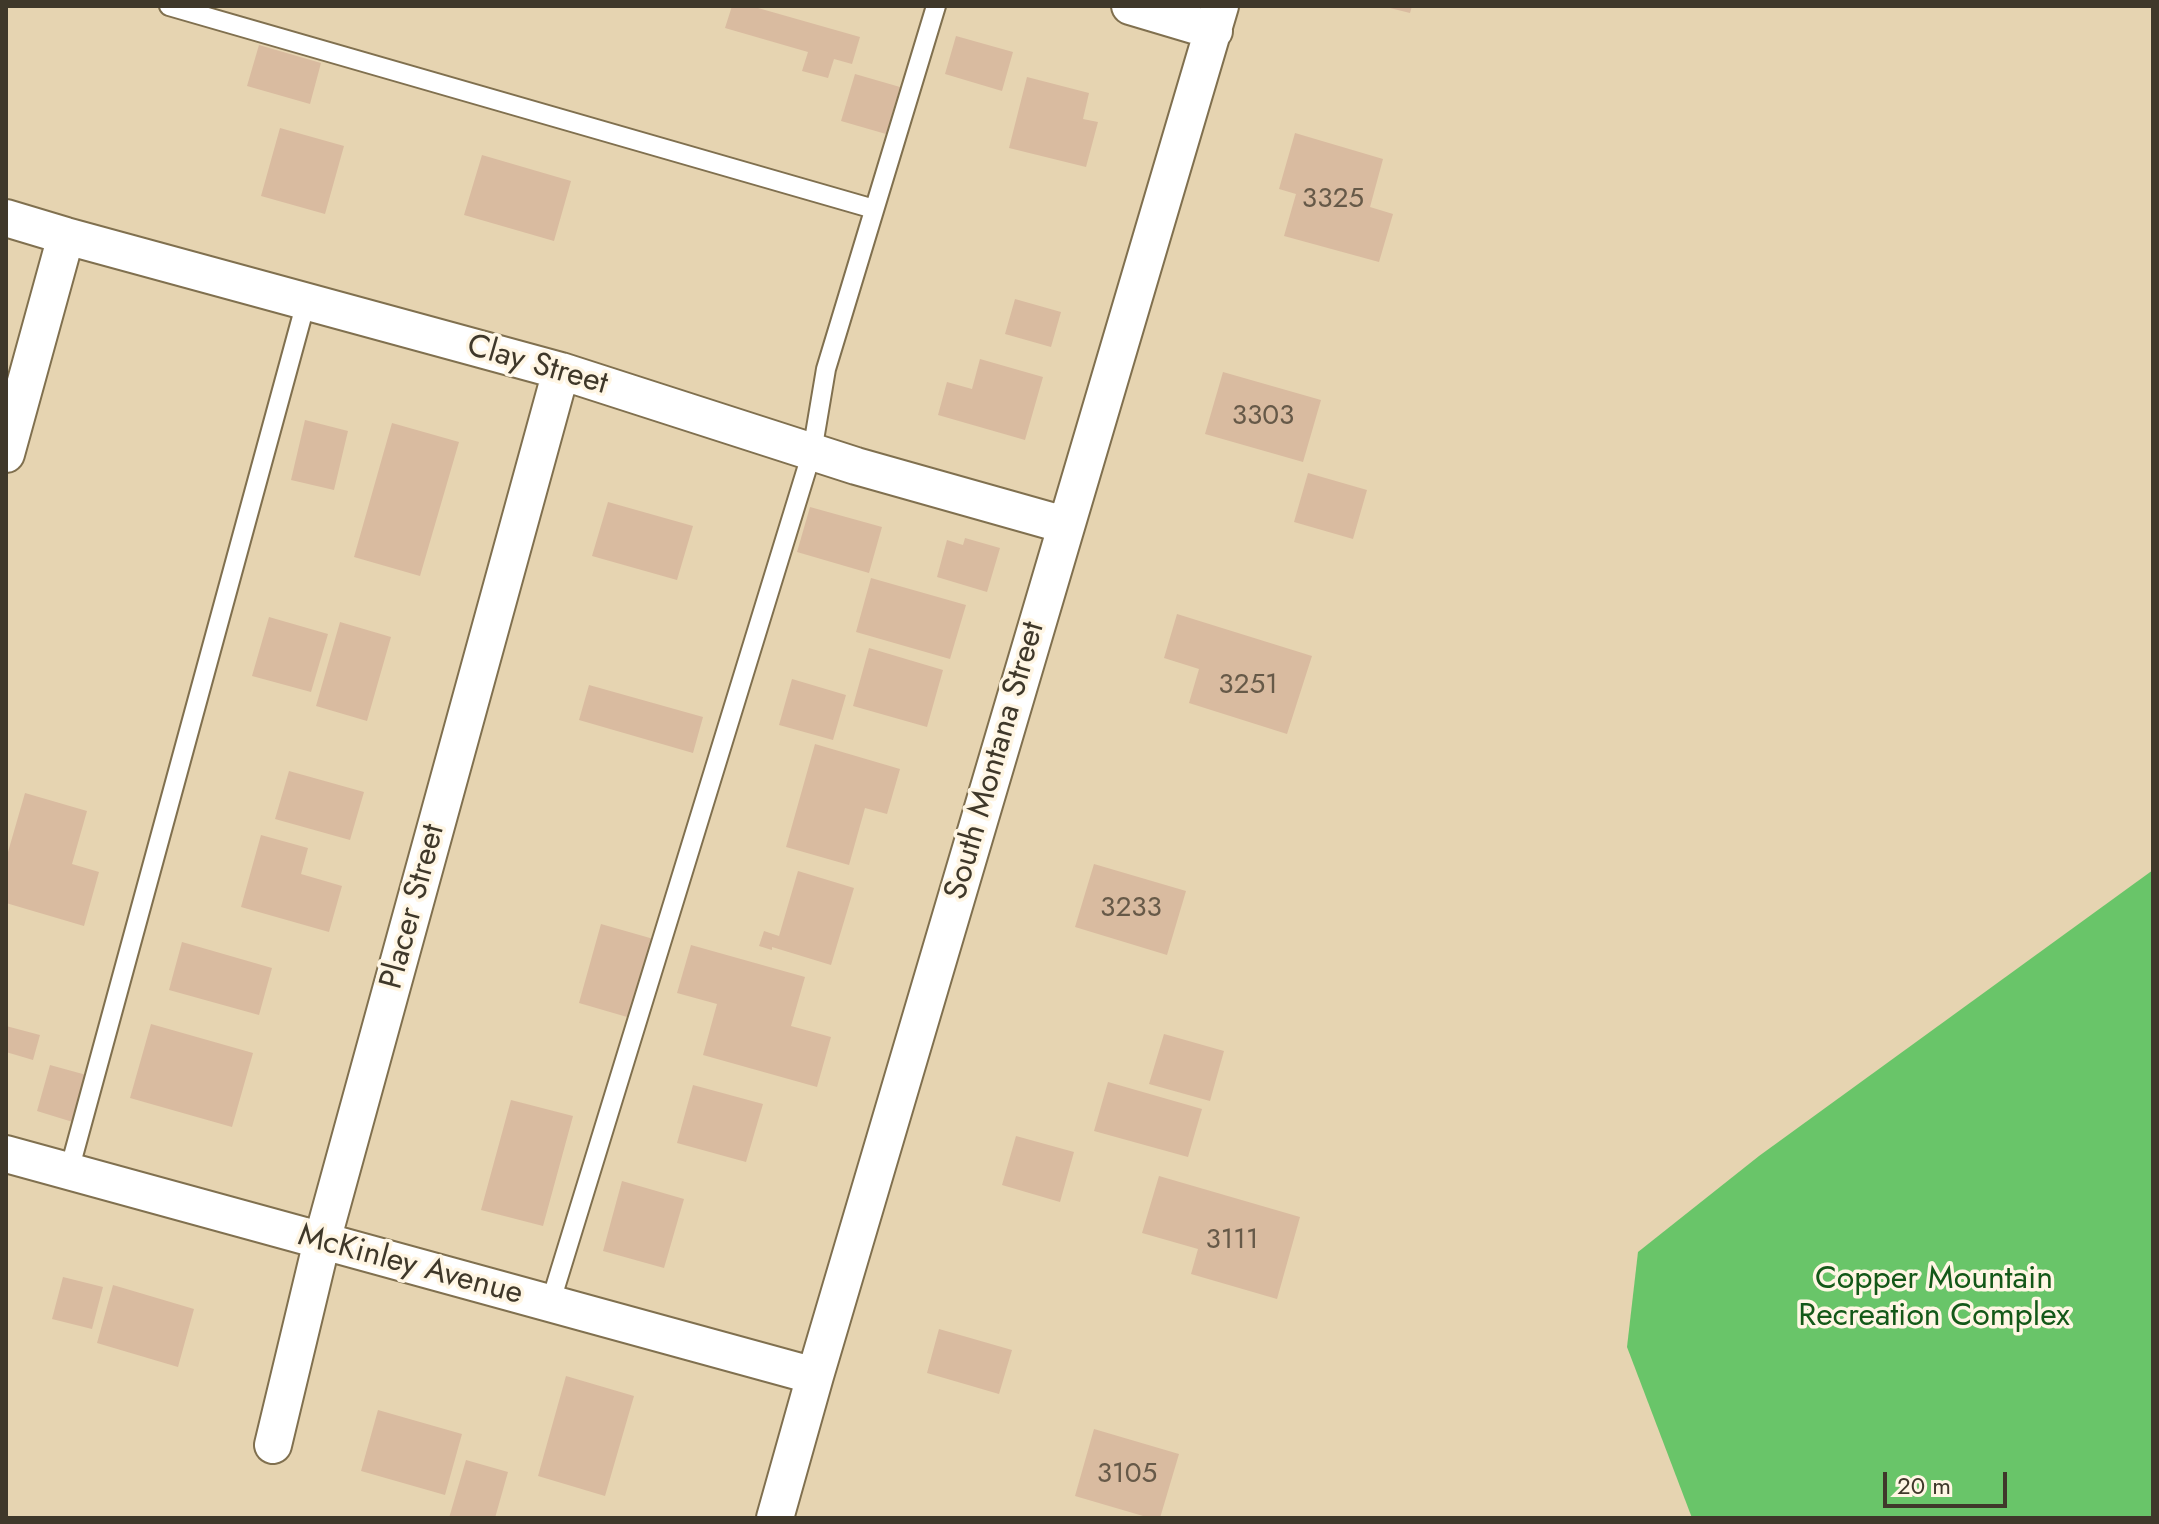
<!DOCTYPE html>
<style>
body{margin:0}
#map{position:relative;width:2159px;height:1524px;overflow:hidden;background:#e6d4b1;font-family:Jost,sans-serif}
canvas{display:block}
.frame{position:absolute;inset:0;border:8px solid #3f382a;pointer-events:none}
.scale{position:absolute;left:1883px;top:1472px;width:124px;height:36px;box-sizing:border-box;border:4px solid #3f382a;border-top:0;padding-left:10px;font-size:24px;line-height:28px;white-space:nowrap;color:#3f382a;-webkit-text-stroke:6px #fff6e4;paint-order:stroke}
</style>
<div id="map">
<canvas width="2159" height="1524"></canvas>
<div class="frame"></div>
<div class="scale">20 m</div>
</div>
<script>
const ctx = document.querySelector('canvas').getContext('2d');
ctx.lineJoin = 'round';
function fill(path, color) { ctx.fillStyle = color; ctx.fill(path, 'evenodd'); }
function stroke(path, color, width, dash) { ctx.strokeStyle = color; ctx.lineWidth = width; ctx.lineCap = dash ? 'butt' : 'round'; ctx.setLineDash(dash || []); ctx.stroke(path); }
function drawText(font, color, halo, rows, align = 'center') {
  ctx.font = font + ' Jost,sans-serif'; ctx.lineWidth = 7; ctx.setLineDash([]); ctx.textBaseline = 'middle'; ctx.strokeStyle = halo; ctx.fillStyle = color; for (const [text, x, y, turn = 0] of rows) {
    ctx.save(); ctx.translate(x, y); ctx.rotate((+turn || 0) * Math.PI / 180); ctx.textAlign = isNaN(turn) ? turn : align; if (halo) ctx.strokeText(text, 0, 0); ctx.fillText(text, 0, 0); ctx.restore();
  }
}
fill(new Path2D(`
 M 2153,870 L 2153,1518 L 1692,1518 L 1627,1347 L 1638,1252 L 1759,1156 Z`), '#69c569');
fill(new Path2D(`
 M 732,6 L 751,6 L 860,37 L 852,64 L 834,59 L 828,78 L 802,71 L 808,52 L 725,28 Z
 M 1382,6 L 1412,6 L 1410,13 Z
 M 956,36 L 1013,52 L 1002,91 L 945,74 Z
 M 259,45 L 321,63 L 310,104 L 247,86 Z
 M 855,74 L 900,87 L 886,134 L 841,121 Z
 M 1027,77 L 1089,93 L 1083,119 L 1098,122 L 1086,167 L 1009,148 Z
 M 280,128 L 344,146 L 325,214 L 261,196 Z
 M 1295,133 L 1383,159 L 1370,207 L 1393,214 L 1379,262 L 1284,236 L 1296,194 L 1279,189 Z
 M 482,155 L 571,181 L 554,241 L 464,215 Z
 M 1015,299 L 1061,312 L 1051,347 L 1005,334 Z
 M 980,359 L 1043,377 L 1025,440 L 938,415 L 947,382 L 972,389 Z
 M 1223,372 L 1321,400 L 1303,462 L 1205,434 Z
 M 305,420 L 348,431 L 334,490 L 291,480 Z
 M 392,423 L 459,442 L 420,576 L 354,557 Z
 M 1308,473 L 1367,490 L 1353,539 L 1294,522 Z
 M 608,502 L 693,526 L 677,580 L 592,556 Z
 M 810,507 L 882,527 L 869,573 L 797,552 Z
 M 965,538 L 1000,548 L 987,592 L 937,577 L 947,540 L 963,545 Z
 M 871,578 L 966,605 L 950,659 L 856,632 Z
 M 1177,614 L 1312,656 L 1287,734 L 1189,703 L 1199,669 L 1164,658 Z
 M 269,617 L 328,634 L 311,692 L 252,676 Z
 M 340,622 L 391,637 L 367,721 L 316,706 Z
 M 869,648 L 943,670 L 927,727 L 853,706 Z
 M 792,679 L 846,695 L 833,740 L 779,725 Z
 M 589,685 L 703,717 L 693,753 L 579,720 Z
 M 815,744 L 900,769 L 887,814 L 865,808 L 849,865 L 786,847 Z
 M 289,771 L 364,792 L 350,840 L 275,819 Z
 M 25,793 L 87,811 L 72,864 L 99,872 L 84,926 L 6,903 L 6,859 Z
 M 261,835 L 308,848 L 301,874 L 342,886 L 329,932 L 241,907 Z
 M 1094,864 L 1186,891 L 1167,955 L 1075,927 Z
 M 798,871 L 854,888 L 831,965 L 772,947 L 772,950 L 759,946 L 764,931 L 779,936 Z
 M 601,924 L 657,940 L 634,1019 L 579,1003 Z
 M 182,942 L 272,968 L 259,1015 L 169,990 Z
 M 691,945 L 805,977 L 791,1026 L 831,1037 L 817,1087 L 703,1055 L 717,1004 L 677,993 Z
 M 151,1024 L 253,1053 L 232,1127 L 130,1098 Z
 M 6,1026 L 40,1035 L 33,1060 L 6,1052 Z
 M 1164,1034 L 1224,1051 L 1210,1101 L 1149,1084 Z
 M 50,1065 L 90,1076 L 76,1123 L 37,1111 Z
 M 1108,1082 L 1202,1109 L 1188,1157 L 1094,1131 Z
 M 693,1085 L 763,1104 L 746,1162 L 677,1143 Z
 M 511,1100 L 573,1116 L 543,1226 L 481,1210 Z
 M 1016,1136 L 1074,1152 L 1060,1202 L 1002,1185 Z
 M 1159,1176 L 1300,1217 L 1277,1299 L 1191,1274 L 1198,1249 L 1142,1233 Z
 M 622,1181 L 684,1199 L 664,1268 L 603,1251 Z
 M 63,1277 L 103,1287 L 92,1329 L 52,1319 Z
 M 113,1285 L 194,1309 L 178,1367 L 97,1343 Z
 M 939,1329 L 1012,1350 L 999,1394 L 927,1373 Z
 M 566,1376 L 634,1396 L 605,1496 L 538,1476 Z
 M 378,1410 L 462,1434 L 445,1495 L 361,1471 Z
 M 1094,1429 L 1179,1454 L 1160,1518 L 1150,1518 L 1075,1496 Z
 M 466,1460 L 508,1472 L 495,1518 L 449,1518 Z`), '#d9bba0');
const service = new Path2D(`
 M 169,6 L 874,209
 M 69,1171 L 306,302
 M 550,1304 L 812,452 L 826,369 L 936,6`);
const minor = new Path2D(`
 M 1130,6 L 1214,31
 M 6,218 L 66,236 L 561,371 L 856,466 L 1065,525
 M 6,454 L 66,236
 M 6,1154 L 815,1376
 M 273,1445 L 322,1241 L 561,371
 M 775,1518 L 815,1376 L 1220,6`);
stroke(service, '#80704f', 22);
stroke(minor, '#80704f', 40);
stroke(service, '#fff', 18);
stroke(minor, '#fff', 36);
drawText('28px', '#665948', null, [
 ["3325",1333,200],
 ["3303",1263,417],
 ["3251",1248,686],
 ["3233",1131,909],
 ["3111",1232,1241],
 ["3105",1127,1475]
]);
drawText('32px', '#3f382a', '#fff6e4', [
 ["Clay Street",537,366,16],
 ["South Montana Street",996,761,-74],
 ["Placer Street",414,907,-75],
 ["McKinley Avenue",410,1266,15]
]);
drawText('32px', '#135818', '#fff6e4', [
 ["Copper Mountain",1934,1280],
 ["Recreation Complex",1934,1317]
]);
</script>
